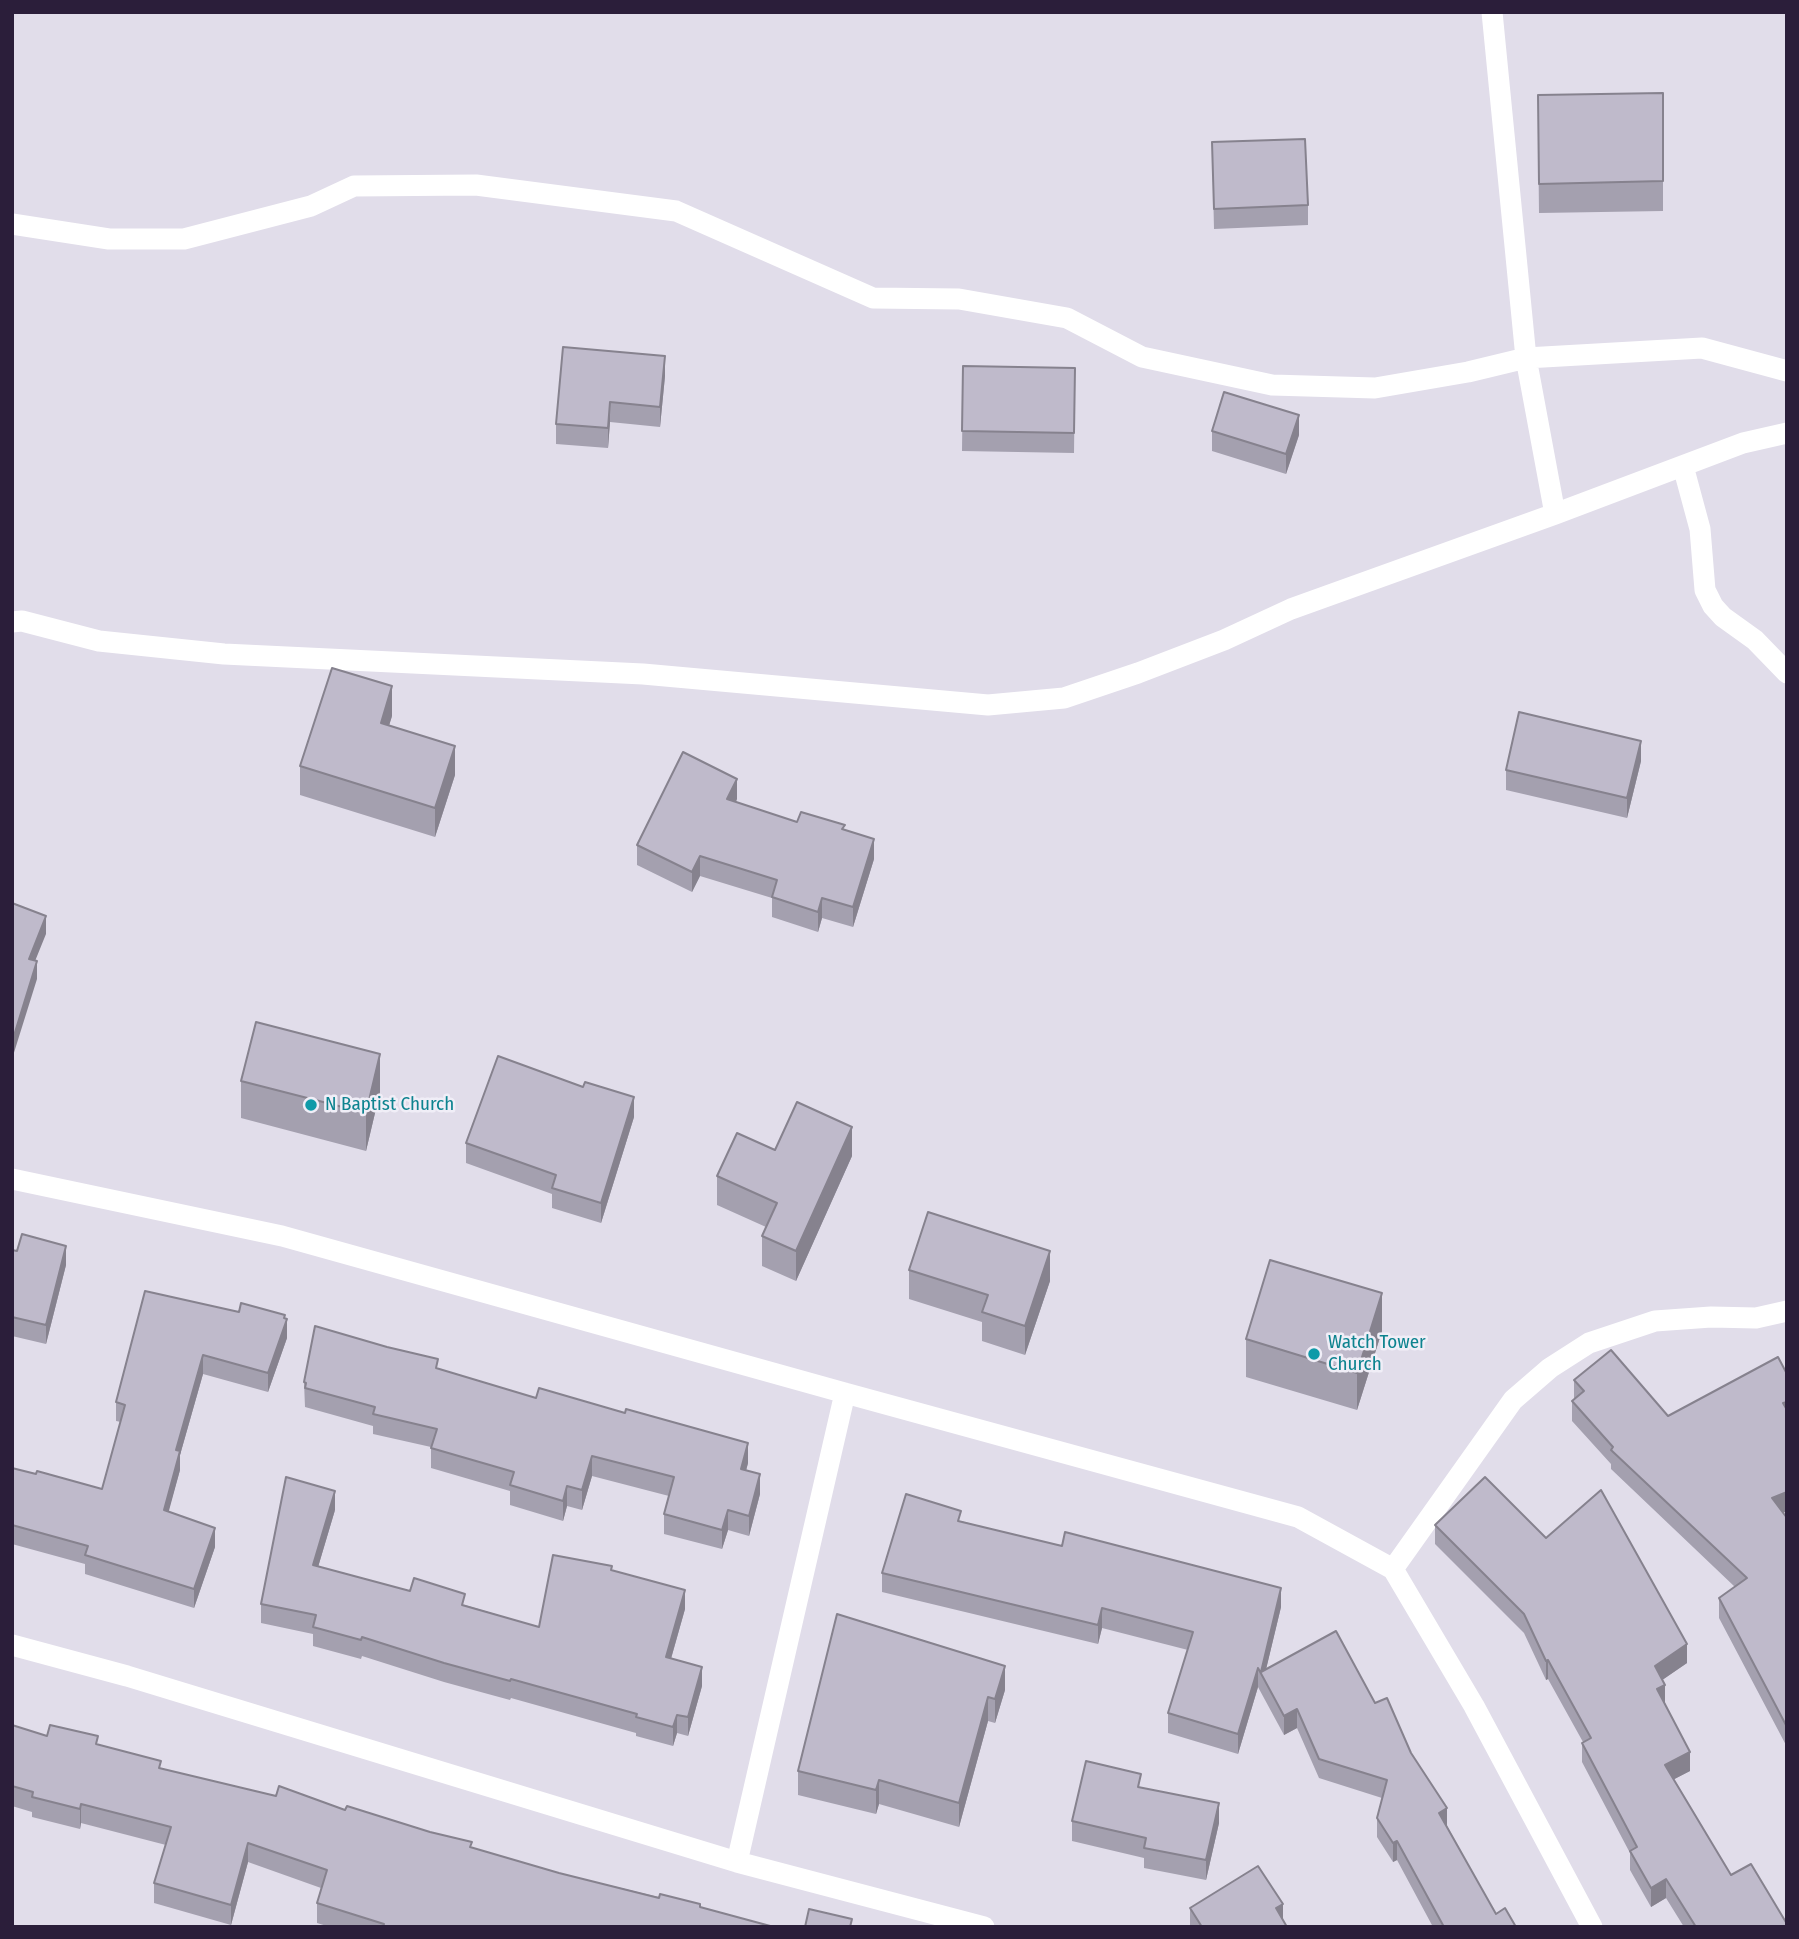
<!DOCTYPE html>
<style>
body{margin:0}
#map{position:relative;width:1799px;height:1939px;overflow:hidden;background:#e1ddea;font-family:"Fira Sans Condensed",sans-serif}
canvas{display:block}
.frame{position:absolute;inset:0;border:14px solid #2b1e3a;pointer-events:none}
</style>
<div id="map">
<canvas width="1799" height="1939"></canvas>
<div class="frame"></div>
</div>
<script>
const ctx = document.querySelector('canvas').getContext('2d');
ctx.lineJoin = 'round';
function stroke(path, color, width, dash) { ctx.strokeStyle = color; ctx.lineWidth = width; ctx.lineCap = dash ? 'butt' : 'round'; ctx.setLineDash(dash || []); ctx.stroke(path); }
function fill(path, color) { ctx.fillStyle = color; ctx.fill(path, 'evenodd'); }
function drawText(font, color, halo, rows, align = 'center') {
  ctx.font = font + ' "Fira Sans Condensed",sans-serif'; ctx.lineWidth = 5; ctx.setLineDash([]); ctx.textBaseline = 'middle'; ctx.strokeStyle = halo; ctx.fillStyle = color; for (const [text, x, y, turn = 0] of rows) {
    ctx.save(); ctx.translate(x, y); ctx.rotate((+turn || 0) * Math.PI / 180); ctx.textAlign = isNaN(turn) ? turn : align; if (halo) ctx.strokeText(text, 0, 0); ctx.fillText(text, 0, 0); ctx.restore();
  }
}
stroke(new Path2D(`
 M 1492,12 L 1526,358 L 1555,514
 M 12,224 L 109,239 L 184,239 L 311,206 L 354,186 L 476,185 L 676,211 L 873,298 L 959,299 L 1067,318 L 1142,357 L 1272,385 L 1375,388 L 1468,372 L 1526,358 L 1702,348 L 1787,371
 M 1683,466 L 1700,529 L 1705,590 L 1713,606 L 1723,617 L 1755,640 L 1787,673
 M 12,622 L 22,621 L 99,641 L 224,654 L 643,674 L 988,705 L 1064,698 L 1138,673 L 1224,640 L 1291,609 L 1555,514 L 1743,443 L 1787,433
 M 12,1179 L 282,1236 L 845,1393 L 1298,1517 L 1393,1569 L 1474,1706 L 1592,1927
 M 1393,1569 L 1513,1400 L 1550,1368 L 1589,1343 L 1655,1321 L 1711,1317 L 1756,1318 L 1787,1311
 M 12,1645 L 127,1676 L 737,1862 L 984,1927
 M 737,1862 L 845,1393`), '#fff', 21);
fill(new Path2D(`
 M 1663,93 L 1663,211 L 1539,213 L 1538,124 Z
 M 1212,142 L 1308,205 L 1308,225 L 1214,229 Z
 M 963,366 L 1075,368 L 1074,453 L 962,451 Z
 M 665,376 L 660,427 L 610,422 L 608,448 L 556,444 L 556,424 Z
 M 1212,431 L 1299,435 L 1286,474 L 1212,451 Z
 M 392,716 L 389,725 L 455,775 L 435,837 L 300,795 L 300,766 Z
 M 1641,761 L 1627,818 L 1506,790 L 1506,770 Z
 M 737,799 L 736,802 L 797,822 L 845,830 L 874,859 L 853,927 L 822,918 L 818,932 L 772,917 L 772,898 L 700,876 L 692,892 L 637,865 L 637,845 Z
 M 241,1081 L 380,1092 L 366,1151 L 241,1118 Z
 M 634,1117 L 601,1223 L 552,1208 L 552,1194 L 466,1163 L 466,1143 Z
 M 775,1150 L 852,1156 L 796,1281 L 762,1266 L 762,1236 L 766,1227 L 717,1205 L 717,1176 Z
 M 12,1250 L 66,1265 L 46,1344 L 12,1336 Z
 M 909,1270 L 1050,1281 L 1025,1355 L 982,1341 L 982,1322 L 909,1299 Z
 M 239,1312 L 285,1318 L 287,1338 L 268,1392 L 203,1374 L 180,1455 L 180,1470 L 168,1512 L 215,1547 L 194,1608 L 85,1574 L 85,1564 L 12,1544 L 12,1468 L 36,1474 L 102,1489 L 121,1422 L 116,1421 L 116,1402 Z
 M 1382,1331 L 1357,1410 L 1246,1377 L 1246,1339 Z
 M 438,1369 L 748,1463 L 746,1471 L 760,1494 L 749,1536 L 728,1530 L 722,1549 L 664,1534 L 664,1514 L 669,1496 L 592,1476 L 582,1510 L 567,1506 L 563,1521 L 510,1505 L 510,1491 L 431,1468 L 431,1447 L 373,1434 L 373,1426 L 305,1407 L 304,1382 Z
 M 1787,1374 L 1787,1511 L 1783,1513 L 1787,1518 L 1787,1747 L 1719,1618 L 1719,1598 L 1735,1587 L 1611,1469 L 1611,1464 L 1572,1421 L 1572,1401 L 1574,1399 L 1574,1380 L 1668,1416 Z
 M 335,1510 L 318,1567 L 465,1605 L 539,1627 L 612,1570 L 685,1609 L 671,1659 L 702,1686 L 688,1736 L 677,1733 L 673,1746 L 636,1736 L 636,1733 L 511,1698 L 510,1700 L 444,1682 L 362,1656 L 361,1659 L 313,1646 L 313,1634 L 261,1623 L 261,1604 Z
 M 961,1521 L 1281,1607 L 1266,1669 L 1375,1703 L 1411,1753 L 1447,1826 L 1496,1914 L 1516,1927 L 1433,1927 L 1397,1860 L 1393,1862 L 1377,1837 L 1377,1818 L 1382,1798 L 1319,1778 L 1297,1728 L 1284,1735 L 1258,1687 L 1238,1754 L 1168,1733 L 1168,1713 L 1188,1650 L 1102,1628 L 1098,1644 L 882,1592 L 882,1573 Z
 M 1435,1525 L 1546,1538 L 1687,1663 L 1662,1680 L 1665,1703 L 1690,1771 L 1674,1779 L 1731,1875 L 1787,1927 L 1684,1927 L 1666,1898 L 1651,1907 L 1630,1870 L 1630,1853 L 1582,1762 L 1582,1743 L 1583,1742 L 1548,1679 L 1546,1680 L 1524,1633 L 1435,1544 Z
 M 1005,1690 L 995,1723 L 988,1721 L 959,1827 L 879,1804 L 876,1814 L 798,1795 L 798,1771 Z
 M 12,1725 L 47,1736 L 98,1745 L 161,1769 L 276,1796 L 345,1810 L 559,1873 L 700,1907 L 774,1927 L 330,1927 L 317,1923 L 317,1903 L 321,1888 L 248,1862 L 231,1925 L 154,1903 L 154,1883 L 166,1845 L 81,1823 L 80,1829 L 32,1817 L 32,1812 L 12,1806 Z
 M 1141,1787 L 1219,1823 L 1206,1880 L 1144,1868 L 1144,1858 L 1072,1841 L 1072,1821 Z
 M 1190,1908 L 1283,1920 L 1287,1927 L 1190,1927 Z`), '#a4a0af');
fill(new Path2D(`
 M 665,356 L 665,376 L 660,427 L 660,407 Z
 M 610,402 L 610,422 L 608,448 L 608,428 Z
 M 1299,415 L 1299,435 L 1286,474 L 1286,454 Z
 M 392,686 L 392,716 L 381,752 L 381,723 Z
 M 1641,741 L 1641,761 L 1627,818 L 1627,798 Z
 M 455,746 L 455,775 L 435,837 L 435,808 Z
 M 737,779 L 737,799 L 727,819 L 727,799 Z
 M 874,839 L 874,859 L 853,927 L 853,907 Z
 M 700,856 L 700,876 L 692,892 L 692,872 Z
 M 822,898 L 822,918 L 818,932 L 818,912 Z
 M 46,916 L 46,934 L 29,976 L 29,959 Z
 M 37,961 L 37,979 L 12,1059 L 12,1042 Z
 M 380,1054 L 380,1092 L 366,1151 L 366,1113 Z
 M 634,1097 L 634,1117 L 601,1223 L 601,1203 Z
 M 852,1127 L 852,1156 L 796,1281 L 796,1251 Z
 M 66,1246 L 66,1265 L 46,1344 L 46,1325 Z
 M 1050,1251 L 1050,1281 L 1025,1355 L 1025,1326 Z
 M 1382,1293 L 1382,1331 L 1357,1410 L 1357,1373 Z
 M 285,1315 L 285,1324 L 287,1319 L 287,1338 L 268,1392 L 268,1373 Z
 M 203,1355 L 203,1374 L 180,1455 L 180,1470 L 164,1529 L 164,1510 L 176,1450 Z
 M 748,1443 L 748,1463 L 741,1489 L 741,1469 Z
 M 592,1456 L 592,1476 L 582,1510 L 582,1490 Z
 M 760,1474 L 760,1494 L 749,1536 L 749,1516 Z
 M 567,1486 L 567,1506 L 563,1521 L 563,1501 Z
 M 335,1491 L 335,1510 L 313,1584 L 313,1565 Z
 M 1787,1492 L 1787,1511 L 1772,1518 L 1772,1498 Z
 M 728,1510 L 728,1530 L 722,1549 L 722,1530 Z
 M 215,1528 L 215,1547 L 194,1608 L 194,1589 Z
 M 1281,1588 L 1281,1607 L 1264,1678 L 1261,1673 Z
 M 685,1590 L 685,1609 L 666,1676 L 666,1657 Z
 M 1102,1608 L 1102,1628 L 1098,1644 L 1098,1625 Z
 M 1687,1644 L 1687,1663 L 1655,1685 L 1655,1666 Z
 M 1548,1660 L 1548,1679 L 1546,1680 L 1546,1661 Z
 M 1005,1666 L 1005,1690 L 995,1723 L 995,1699 Z
 M 702,1667 L 702,1686 L 688,1736 L 688,1717 Z
 M 1258,1668 L 1258,1687 L 1238,1754 L 1238,1734 Z
 M 1665,1685 L 1665,1704 L 1657,1689 Z
 M 988,1697 L 988,1721 L 959,1827 L 959,1803 Z
 M 1297,1709 L 1297,1728 L 1284,1735 L 1284,1716 Z
 M 677,1715 L 677,1733 L 673,1746 L 673,1727 Z
 M 1690,1752 L 1690,1771 L 1665,1784 L 1665,1765 Z
 M 879,1780 L 879,1804 L 876,1814 L 876,1790 Z
 M 1219,1803 L 1219,1823 L 1206,1880 L 1206,1860 Z
 M 81,1804 L 81,1823 L 80,1829 L 80,1809 Z
 M 1447,1808 L 1447,1828 L 1439,1813 Z
 M 1397,1841 L 1397,1860 L 1393,1862 L 1393,1843 Z
 M 248,1843 L 248,1862 L 231,1925 L 231,1905 Z
 M 1666,1879 L 1666,1898 L 1651,1907 L 1651,1888 Z
 M 1283,1904 L 1283,1924 L 1276,1908 Z`), '#86828e');
const building = new Path2D(`
 M 1663,93 L 1663,181 L 1539,184 L 1538,95 Z
 M 1305,139 L 1308,205 L 1214,209 L 1212,142 Z
 M 563,347 L 665,356 L 660,407 L 610,402 L 608,428 L 556,424 Z
 M 963,366 L 1075,368 L 1074,433 L 962,431 Z
 M 1224,392 L 1299,415 L 1286,454 L 1212,431 Z
 M 332,668 L 392,686 L 381,723 L 455,746 L 435,808 L 300,766 Z
 M 1519,712 L 1641,741 L 1627,798 L 1506,770 Z
 M 683,752 L 737,779 L 727,799 L 797,822 L 801,812 L 845,825 L 842,829 L 874,839 L 853,907 L 822,898 L 818,912 L 772,897 L 777,880 L 700,856 L 692,872 L 637,845 Z
 M 12,903 L 46,916 L 29,959 L 37,961 L 12,1042 Z
 M 256,1022 L 380,1054 L 366,1113 L 241,1081 Z
 M 498,1056 L 583,1087 L 585,1082 L 634,1097 L 601,1203 L 552,1188 L 556,1175 L 466,1143 Z
 M 797,1102 L 852,1127 L 796,1251 L 762,1236 L 777,1203 L 717,1176 L 737,1133 L 775,1150 Z
 M 928,1212 L 1050,1251 L 1025,1326 L 982,1312 L 988,1295 L 909,1270 Z
 M 22,1234 L 66,1246 L 46,1325 L 12,1317 L 12,1250 L 17,1251 Z
 M 1270,1260 L 1382,1293 L 1357,1373 L 1246,1339 Z
 M 145,1291 L 239,1312 L 241,1303 L 285,1315 L 284,1318 L 287,1319 L 268,1373 L 203,1355 L 176,1450 L 180,1451 L 164,1510 L 215,1528 L 194,1589 L 85,1555 L 88,1546 L 12,1525 L 12,1468 L 36,1474 L 37,1471 L 102,1489 L 125,1405 L 116,1402 Z
 M 315,1326 L 387,1347 L 438,1359 L 436,1368 L 536,1398 L 539,1388 L 625,1413 L 626,1409 L 748,1443 L 741,1469 L 760,1474 L 749,1516 L 728,1510 L 722,1530 L 664,1514 L 674,1477 L 592,1456 L 582,1490 L 567,1486 L 563,1501 L 510,1485 L 514,1472 L 431,1448 L 437,1429 L 373,1414 L 375,1407 L 305,1388 L 306,1383 L 304,1382 Z
 M 1611,1350 L 1668,1416 L 1778,1357 L 1787,1374 L 1787,1402 L 1783,1403 L 1787,1410 L 1787,1492 L 1772,1498 L 1787,1518 L 1787,1727 L 1719,1598 L 1747,1578 L 1611,1450 L 1613,1447 L 1572,1401 L 1584,1391 L 1574,1380 Z
 M 286,1477 L 335,1491 L 313,1565 L 410,1591 L 414,1578 L 465,1594 L 462,1605 L 539,1627 L 553,1555 L 612,1566 L 611,1570 L 685,1590 L 666,1657 L 702,1667 L 688,1717 L 677,1715 L 673,1727 L 636,1717 L 637,1714 L 511,1679 L 510,1681 L 444,1663 L 362,1637 L 361,1640 L 313,1627 L 316,1615 L 261,1604 Z
 M 1485,1477 L 1546,1538 L 1601,1490 L 1687,1644 L 1655,1666 L 1665,1685 L 1657,1689 L 1690,1752 L 1665,1765 L 1731,1875 L 1751,1864 L 1787,1924 L 1787,1927 L 1696,1927 L 1666,1879 L 1651,1888 L 1630,1851 L 1637,1847 L 1582,1743 L 1591,1738 L 1548,1660 L 1546,1661 L 1524,1614 L 1435,1525 Z
 M 906,1494 L 961,1511 L 958,1521 L 1062,1546 L 1065,1532 L 1281,1588 L 1261,1672 L 1336,1631 L 1375,1703 L 1387,1698 L 1411,1753 L 1447,1808 L 1439,1813 L 1496,1914 L 1505,1908 L 1516,1927 L 1444,1927 L 1397,1841 L 1393,1843 L 1377,1818 L 1387,1780 L 1319,1759 L 1297,1709 L 1284,1716 L 1258,1668 L 1238,1734 L 1168,1713 L 1193,1632 L 1102,1608 L 1098,1625 L 882,1573 Z
 M 837,1614 L 1005,1666 L 995,1699 L 988,1697 L 959,1803 L 879,1780 L 876,1790 L 798,1771 Z
 M 12,1725 L 47,1736 L 50,1725 L 98,1736 L 96,1744 L 161,1761 L 159,1768 L 276,1796 L 279,1786 L 345,1810 L 347,1806 L 430,1832 L 472,1842 L 470,1847 L 559,1873 L 659,1898 L 660,1894 L 700,1904 L 700,1907 L 774,1927 L 383,1927 L 384,1924 L 317,1903 L 327,1870 L 248,1843 L 231,1905 L 154,1883 L 171,1827 L 81,1804 L 80,1809 L 32,1797 L 33,1792 L 12,1786 Z
 M 1086,1761 L 1141,1774 L 1138,1787 L 1219,1803 L 1206,1860 L 1144,1848 L 1146,1838 L 1072,1821 Z
 M 1258,1866 L 1283,1904 L 1276,1908 L 1287,1927 L 1202,1927 L 1190,1908 Z
 M 809,1909 L 852,1919 L 850,1927 L 805,1927 Z`);
fill(building, '#bfbacb');
stroke(building, '#86828e', 2);
for (const [x, y, r, color] of [
 [311,1105,7,"#0f9aa8"],
 [1314,1354,7,"#0f9aa8"]
]) { const dot = new Path2D(); dot.arc(x, y, r, 0, 2 * Math.PI); ctx.fillStyle = color; ctx.fill(dot); stroke(dot, '#f0eef7', 2.5); }
drawText('19px', '#0d838f', '#f0eef7', [
 ["N Baptist Church",325,1105],
 ["Watch Tower",1328,1343],
 ["Church",1328,1365]
], 'left');
</script>
